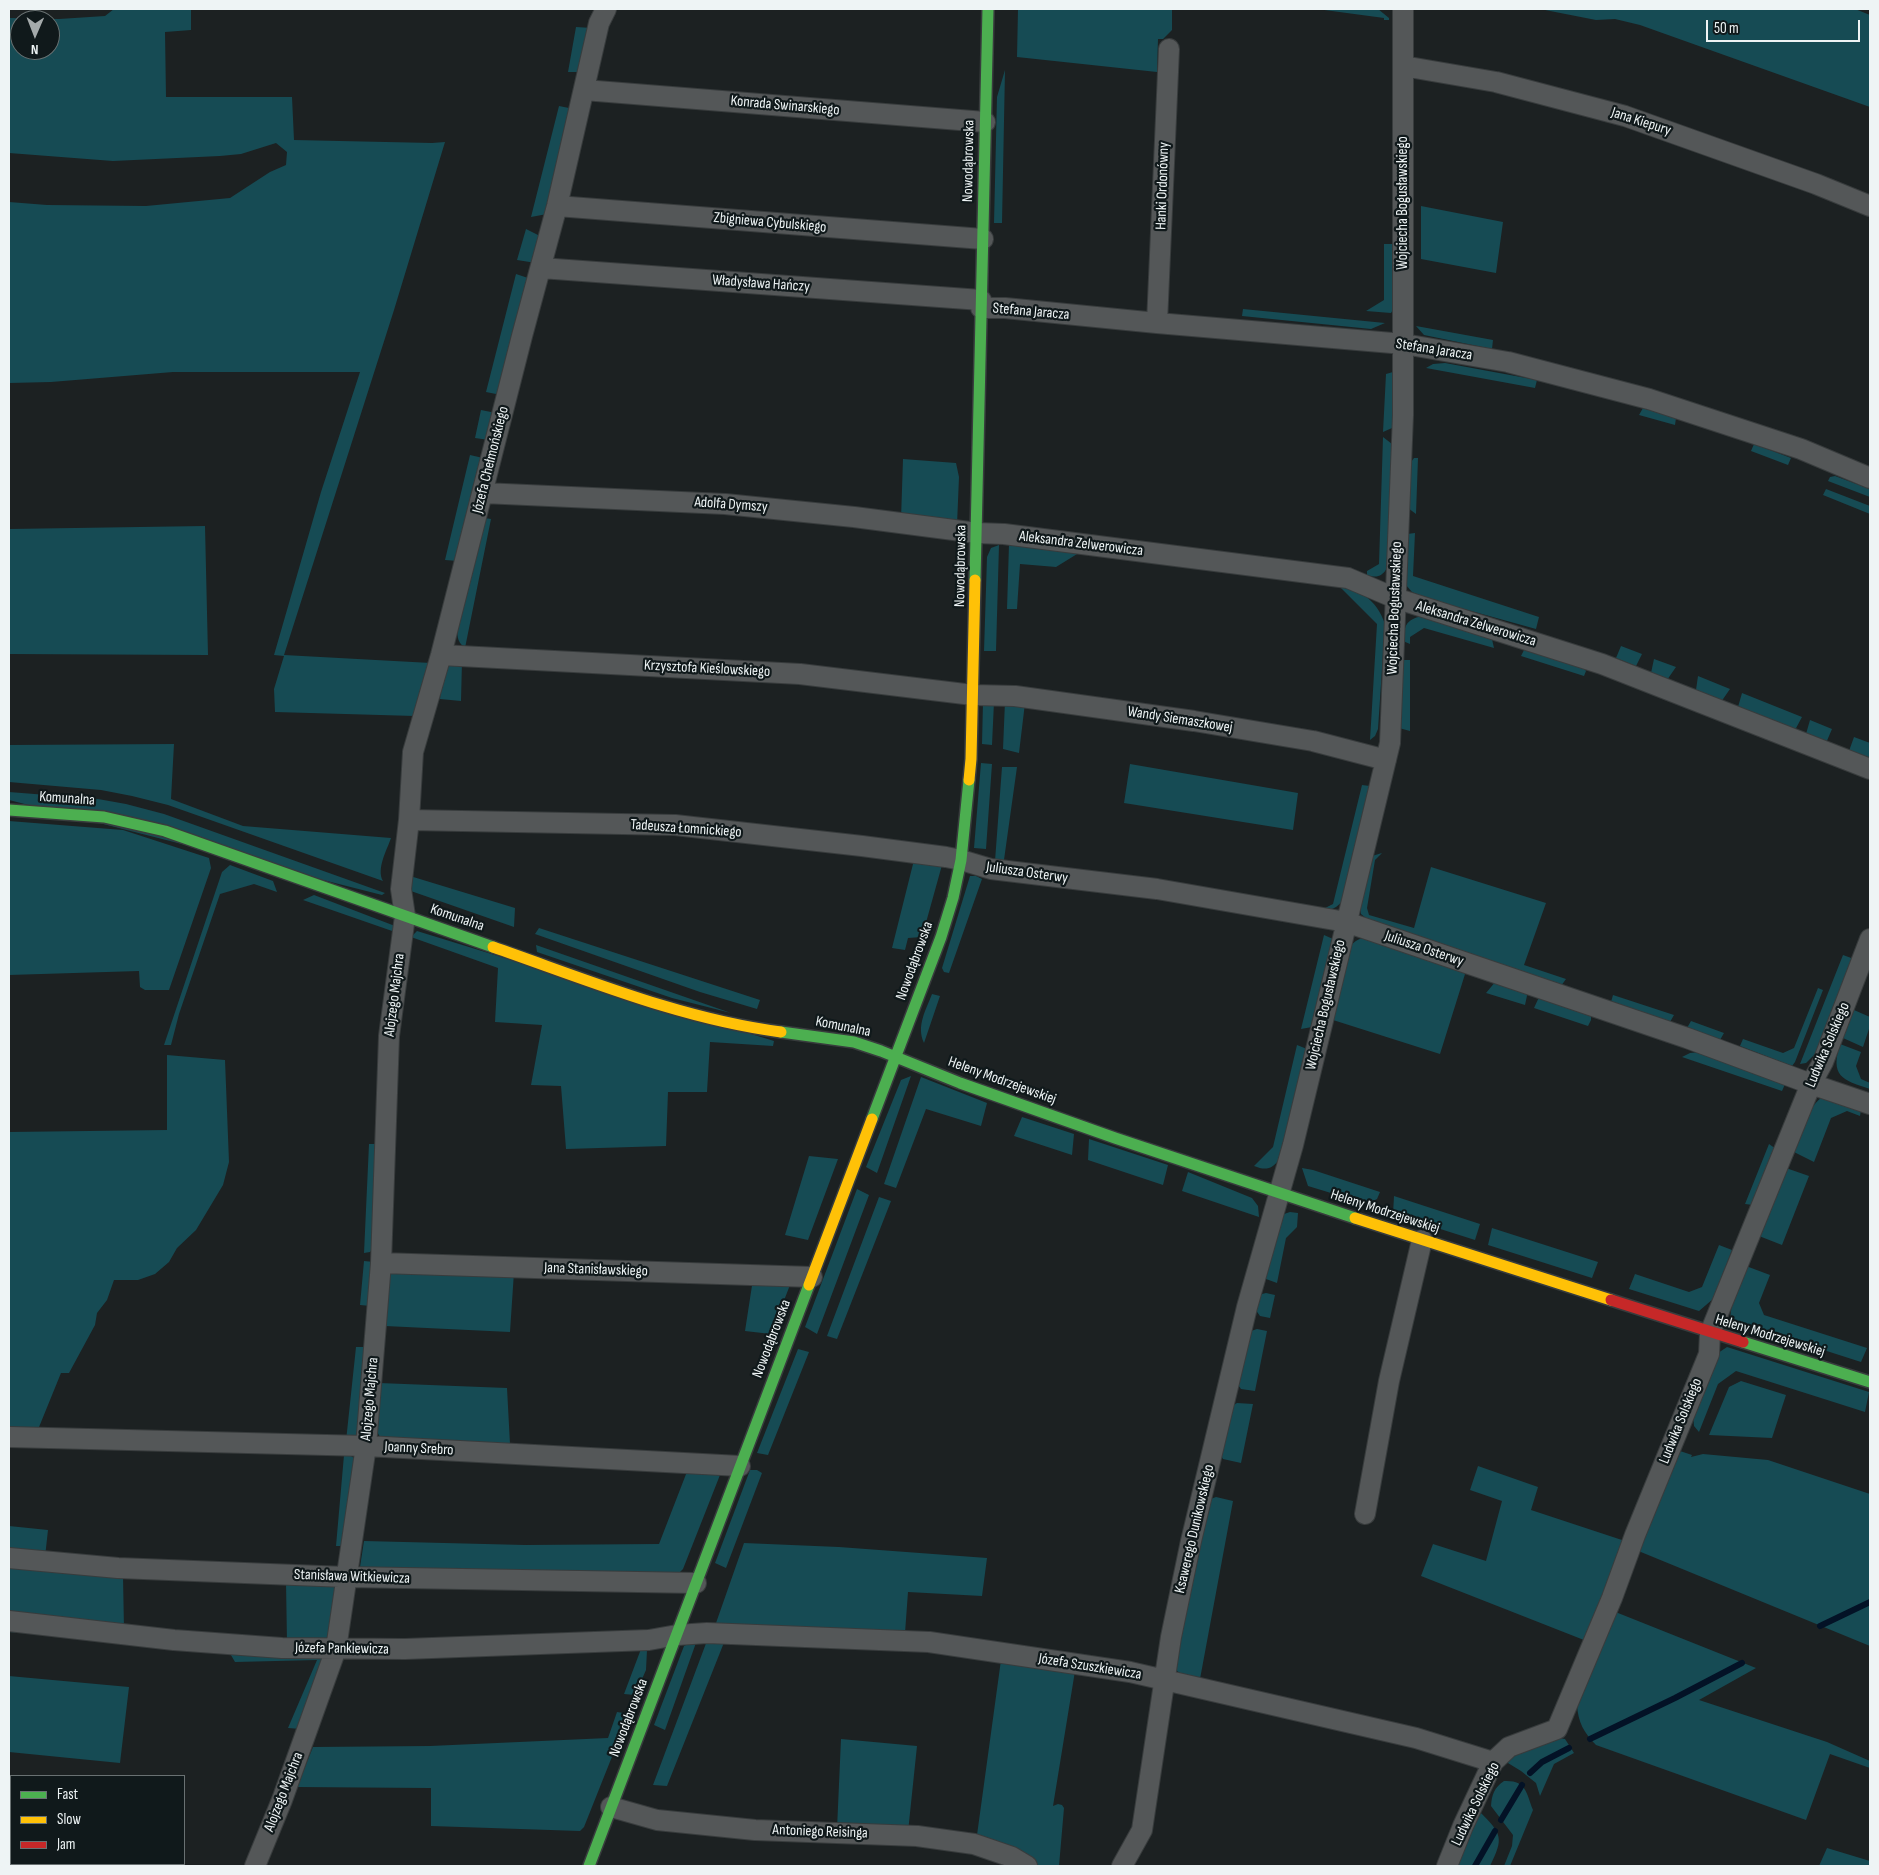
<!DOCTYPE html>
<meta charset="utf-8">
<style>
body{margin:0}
#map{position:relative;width:1879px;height:1875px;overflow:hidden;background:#1c2122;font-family:"Sofia Sans Condensed",sans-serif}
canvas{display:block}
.frame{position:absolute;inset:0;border:10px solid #eef4f5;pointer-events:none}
.legend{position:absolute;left:10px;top:1775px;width:175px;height:90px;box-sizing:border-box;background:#10191b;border:1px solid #697172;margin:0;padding:6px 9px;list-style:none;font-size:15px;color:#eef4f5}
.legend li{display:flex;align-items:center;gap:10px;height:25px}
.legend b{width:25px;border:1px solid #697172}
.north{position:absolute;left:10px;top:10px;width:50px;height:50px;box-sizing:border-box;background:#10191b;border:1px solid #697172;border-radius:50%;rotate:181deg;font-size:14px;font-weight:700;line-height:20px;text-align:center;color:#eef4f5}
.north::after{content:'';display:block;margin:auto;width:18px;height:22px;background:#a4aaab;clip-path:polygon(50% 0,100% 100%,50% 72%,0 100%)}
.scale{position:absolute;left:1706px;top:20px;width:154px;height:22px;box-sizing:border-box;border:2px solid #eef4f5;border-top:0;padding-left:6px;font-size:15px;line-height:18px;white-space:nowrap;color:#eef4f5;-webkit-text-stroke:4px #10191b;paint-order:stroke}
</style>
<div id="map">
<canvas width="1879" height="1875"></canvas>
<div class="frame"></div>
<ul class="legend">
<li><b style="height:6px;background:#4caf50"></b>Fast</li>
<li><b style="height:6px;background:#ffc107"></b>Slow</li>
<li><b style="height:6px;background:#c62828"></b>Jam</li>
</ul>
<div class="north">N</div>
<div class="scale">50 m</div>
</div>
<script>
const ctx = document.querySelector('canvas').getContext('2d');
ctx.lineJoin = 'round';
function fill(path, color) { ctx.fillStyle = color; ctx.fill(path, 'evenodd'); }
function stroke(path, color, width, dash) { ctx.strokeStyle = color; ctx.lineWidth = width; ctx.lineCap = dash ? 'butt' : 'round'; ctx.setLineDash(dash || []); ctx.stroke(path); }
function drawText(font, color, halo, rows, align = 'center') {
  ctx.font = font + ' "Sofia Sans Condensed",sans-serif'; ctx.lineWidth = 4.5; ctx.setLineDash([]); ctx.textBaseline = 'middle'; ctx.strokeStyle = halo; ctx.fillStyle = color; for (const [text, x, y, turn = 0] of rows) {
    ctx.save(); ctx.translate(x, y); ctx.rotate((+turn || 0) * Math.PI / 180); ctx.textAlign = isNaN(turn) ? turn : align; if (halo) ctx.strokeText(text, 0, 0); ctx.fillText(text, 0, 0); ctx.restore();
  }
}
fill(new Path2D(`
 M 114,9 L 191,9 L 191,30 L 165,32 L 166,97 L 292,97 L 294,140 L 432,143 L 445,142 L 394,310 L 284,655 L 431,663 L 415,716 L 275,712 L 274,689 L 284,656 L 274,655 L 321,492 L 360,372 L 173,372 L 51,382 L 9,383 L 9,202 L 47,205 L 146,206 L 230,198 L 270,172 L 286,165 L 287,152 L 276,143 L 241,154 L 220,156 L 113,161 L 9,153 L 9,18 L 59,19 L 105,16 ZM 20,20 L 50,20 L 50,50 L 20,50 Z
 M 1018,9 L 1172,9 L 1172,30 L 1163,39 L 1158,39 L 1157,72 L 1017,57 Z
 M 1317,9 L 1378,9 L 1389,18 L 1389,20 L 1384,20 L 1384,18 Z
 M 1540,9 L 1855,9 L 1870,15 L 1870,107 L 1640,25 L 1615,19 L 1596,20 Z
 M 576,27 L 592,28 L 582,72 L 568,72 Z
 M 1005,70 L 1002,223 L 994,223 L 997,97 Z
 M 559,106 L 574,109 L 547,214 L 531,217 Z
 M 1421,206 L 1503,222 L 1496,273 L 1421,259 Z
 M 526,229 L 542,237 L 536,263 L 517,260 Z
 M 1384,244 L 1395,244 L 1394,308 L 1391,313 L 1366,311 L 1384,300 Z
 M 516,274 L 531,279 L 501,395 L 486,392 Z
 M 1243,309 L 1385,323 L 1371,329 L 1242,316 Z
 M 1416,326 L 1493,340 L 1492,349 L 1424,335 Z
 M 1445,363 L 1537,380 L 1535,388 L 1426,368 L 1433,364 Z
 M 1393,372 L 1392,428 L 1383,432 L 1386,374 Z
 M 1643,408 L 1676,418 L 1675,425 L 1639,415 Z
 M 481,410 L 496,413 L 489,440 L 475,438 Z
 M 1383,437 L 1392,444 L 1387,568 C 1382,577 1376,578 1367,575 L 1367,571 L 1379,564 Z
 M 1754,444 L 1791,458 L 1788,465 L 1751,451 Z
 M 470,455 L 483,458 L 458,561 L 445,560 Z
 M 1414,458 L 1418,458 L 1416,514 L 1408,508 L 1411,462 Z
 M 903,459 L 956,463 L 959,477 L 957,525 L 901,519 Z
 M 1835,476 L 1870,489 L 1870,497 L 1828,481 L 1830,477 Z
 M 1826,489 L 1870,506 L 1870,514 L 1823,495 Z
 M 485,518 L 491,519 L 465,648 C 456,641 457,634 458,623 Z
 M 205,526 L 208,655 L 9,654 L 9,529 Z
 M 1415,533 L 1413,576 L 1539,617 L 1536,629 L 1428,599 L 1412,592 L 1406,585 L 1407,534 Z
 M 1009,544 L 1082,551 L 1056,567 L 1020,564 L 1017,609 L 1007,609 Z
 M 999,545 L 996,651 L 984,651 L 987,557 L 991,548 Z
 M 1335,582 C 1360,591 1376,598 1385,624 L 1378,729 L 1375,736 L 1370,740 L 1377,624 Z
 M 1421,616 L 1491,635 L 1494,648 L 1424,628 L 1410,637 L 1410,644 L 1403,641 C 1405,625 1405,621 1421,616 Z
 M 1526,646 L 1582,664 L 1586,671 L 1584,676 L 1521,656 Z
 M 1621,646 L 1642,654 L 1636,666 L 1616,658 Z
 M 1654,659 L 1676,667 L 1667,680 L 1651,673 Z
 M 1402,660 L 1410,660 L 1410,731 L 1399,728 Z
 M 462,661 L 461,701 L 440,699 L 443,665 Z
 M 1698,676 L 1730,689 L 1721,702 L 1696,690 Z
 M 1742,693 L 1802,717 L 1795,730 L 1738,707 Z
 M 1005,701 L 1025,703 L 1019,753 L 1003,749 Z
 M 983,702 L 994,702 L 992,745 L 982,744 Z
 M 1810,720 L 1832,729 L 1826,743 L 1806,734 Z
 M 1854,737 L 1870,743 L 1870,759 L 1849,751 Z
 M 174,744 L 171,799 L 243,826 L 391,838 C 387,850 376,869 383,881 L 168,805 L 132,796 L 101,790 L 9,782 L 9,745 Z
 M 981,763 L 992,764 L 986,849 L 974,848 Z
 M 1130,764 L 1298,793 L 1293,830 L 1124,803 Z
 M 1002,767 L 1017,767 L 1003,867 L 995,861 Z
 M 1362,785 L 1370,786 L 1342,902 L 1336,907 L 1326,912 L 1323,909 L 1333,904 Z
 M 9,792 L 98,799 L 126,804 L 164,814 L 385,893 L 382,895 L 9,800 Z
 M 9,821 L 123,830 L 209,858 L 211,868 L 169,990 L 145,990 L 140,987 L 139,971 L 9,975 Z
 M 1382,853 L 1375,860 L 1367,908 L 1369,915 L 1414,928 L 1431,867 L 1546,903 L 1524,965 L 1566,979 L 1561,986 L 1367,919 L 1361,914 L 1360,907 L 1372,856 Z
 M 914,860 L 942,865 L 922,937 L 908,938 L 905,950 L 892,948 Z
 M 230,865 L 273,881 L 277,892 L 254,884 L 220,894 L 179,1014 L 171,1045 L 164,1045 L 222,872 Z
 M 410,876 L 515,908 L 514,927 L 408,890 Z
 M 970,876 L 976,876 L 982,879 L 949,973 L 944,972 L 942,968 Z
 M 314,895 L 395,926 L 395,932 L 303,900 Z
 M 539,928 L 760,1000 L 757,1009 L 700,992 L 535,934 Z
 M 417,931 L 774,1041 L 773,1046 L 710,1042 L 707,1092 L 668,1092 L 666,1146 L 566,1149 L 561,1086 L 531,1085 L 542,1025 L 495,1022 L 498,968 L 411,937 Z
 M 1324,935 L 1333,939 L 1312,1027 L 1301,1029 Z
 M 1370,937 L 1466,971 L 1440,1054 L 1333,1020 L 1349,949 C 1354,940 1360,938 1370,937 Z
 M 536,945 L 731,1013 L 672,998 L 537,952 Z
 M 1843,955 L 1854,959 L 1816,1053 L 1806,1063 L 1800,1064 Z
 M 1496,981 L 1528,991 L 1525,1005 L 1486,993 Z
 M 1818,988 L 1823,990 L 1795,1062 L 1792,1066 L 1740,1046 L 1743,1039 L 1783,1053 L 1794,1048 Z
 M 932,994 L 940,996 L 924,1043 C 916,1026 926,1010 932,994 Z
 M 1540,995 L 1591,1014 L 1591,1020 L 1588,1026 L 1534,1008 Z
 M 1613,995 L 1674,1015 L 1670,1022 L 1611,1002 Z
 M 1854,1010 L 1870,1017 L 1870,1026 L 1863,1047 L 1843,1038 Z
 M 1691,1021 L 1724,1033 L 1720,1040 L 1687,1028 Z
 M 1840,1044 L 1861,1052 L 1856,1066 L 1861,1079 L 1870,1083 L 1870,1089 C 1842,1080 1830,1076 1840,1044 Z
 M 1297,1045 L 1307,1049 L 1280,1158 C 1273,1169 1266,1171 1254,1166 L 1273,1147 Z
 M 1700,1052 L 1786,1082 L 1782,1091 L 1682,1057 L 1690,1053 Z
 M 167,1055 L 225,1060 L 229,1162 L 223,1185 L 196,1230 L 177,1248 L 169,1262 L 155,1274 L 138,1280 L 114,1280 L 107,1300 L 97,1313 L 95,1325 L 69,1373 L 61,1373 L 37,1432 L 9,1430 L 9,1132 L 167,1130 Z
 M 911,1076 L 877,1173 L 866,1167 L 901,1080 Z
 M 921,1077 L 987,1103 L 981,1126 L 926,1109 L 896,1188 L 884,1184 Z
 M 1824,1096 L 1861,1110 L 1860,1116 L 1847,1111 L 1831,1118 L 1814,1162 L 1794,1152 C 1801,1134 1807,1106 1824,1096 Z
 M 1022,1117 L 1074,1134 L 1072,1155 L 1014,1136 Z
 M 1089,1139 L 1168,1165 L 1163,1185 L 1088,1160 Z
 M 369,1144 L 375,1144 L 373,1248 L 370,1252 L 364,1253 Z
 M 1769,1144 L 1776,1149 L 1753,1205 L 1745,1204 Z
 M 809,1156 L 838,1159 L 808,1240 L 785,1235 Z
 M 1302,1168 L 1313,1170 L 1380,1192 L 1377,1199 L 1367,1204 L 1308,1186 Z
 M 1786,1168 L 1809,1176 L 1782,1245 L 1759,1236 Z
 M 1188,1172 L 1252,1198 L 1258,1206 L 1259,1217 L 1182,1191 Z
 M 857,1189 L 869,1195 L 817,1334 L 805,1327 Z
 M 1394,1196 L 1480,1224 L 1475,1240 L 1393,1214 Z
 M 879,1197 L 891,1201 L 837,1339 L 827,1336 Z
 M 1290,1212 L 1298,1213 L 1297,1227 L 1286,1238 L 1277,1283 L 1266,1279 L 1264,1273 L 1284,1214 Z
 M 1492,1228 L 1598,1262 L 1592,1278 L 1488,1245 Z
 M 1719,1245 L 1732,1250 L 1713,1299 L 1699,1311 L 1629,1289 L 1635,1274 L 1689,1292 L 1702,1287 Z
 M 364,1261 L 374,1262 L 371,1306 L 360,1305 Z
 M 1746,1266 L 1770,1275 L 1759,1303 L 1764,1315 L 1867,1348 L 1861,1362 L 1730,1320 L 1732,1302 Z
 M 395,1269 L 514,1272 L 510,1332 L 385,1326 L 389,1275 Z
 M 753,1279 L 790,1285 L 771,1334 L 745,1331 Z
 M 1266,1293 L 1275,1295 L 1270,1318 L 1260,1316 L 1255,1309 L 1258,1295 Z
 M 1257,1329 L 1267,1331 L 1255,1391 L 1241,1389 L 1236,1382 L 1248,1332 Z
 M 356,1347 L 367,1347 L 358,1436 L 346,1441 Z
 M 1727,1347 L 1869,1392 L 1865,1412 L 1736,1371 L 1718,1384 L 1699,1432 L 1694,1426 L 1693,1415 L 1718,1353 Z
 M 798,1349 L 809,1352 L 768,1455 L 757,1453 Z
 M 1741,1381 L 1786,1395 L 1772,1438 L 1709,1435 L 1729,1387 Z
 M 379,1383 L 507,1388 L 510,1444 L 389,1440 L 380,1437 L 376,1430 Z
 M 1237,1403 L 1253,1404 L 1241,1463 L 1223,1459 L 1219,1452 L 1230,1407 Z
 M 1677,1450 L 1692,1455 L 1691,1457 L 1703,1454 L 1768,1460 L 1870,1494 L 1870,1646 L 1636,1550 Z
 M 344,1455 L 351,1456 L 357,1460 L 347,1546 L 336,1546 Z
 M 1478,1466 L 1538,1487 L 1531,1510 L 1628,1542 L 1589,1642 L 1421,1576 L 1433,1544 L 1486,1561 L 1502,1501 L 1470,1490 Z
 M 688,1469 L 720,1475 L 683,1569 L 679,1573 L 367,1572 L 360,1567 L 364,1541 L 525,1545 L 659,1544 Z
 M 750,1470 L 757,1470 L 762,1473 L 726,1568 L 715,1563 Z
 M 1216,1497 L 1233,1501 L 1200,1679 L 1182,1675 L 1176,1670 L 1177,1655 L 1208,1500 Z
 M 9,1526 L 48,1530 L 45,1557 L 9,1554 Z
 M 744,1543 L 839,1547 L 987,1558 L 982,1596 L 908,1592 L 905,1633 L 716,1623 Z
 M 9,1565 L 123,1576 L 124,1629 L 9,1617 Z
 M 286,1582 L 322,1583 L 337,1588 L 329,1637 L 319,1641 L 287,1643 Z
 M 1613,1611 L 1756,1668 L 1699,1700 L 1827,1742 L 1870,1761 L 1870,1768 L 1830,1754 L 1806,1820 L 1596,1745 C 1584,1733 1578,1722 1577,1705 Z
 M 9,1626 L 323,1657 L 301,1729 L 288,1728 L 317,1660 L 235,1662 L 228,1650 L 9,1632 Z
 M 708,1638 L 725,1640 L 667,1786 L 653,1785 Z
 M 697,1640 L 665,1730 L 654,1725 L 684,1646 Z
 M 641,1649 L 647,1650 L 646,1670 L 635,1695 L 624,1694 Z
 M 1001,1660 L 1075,1671 L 1053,1806 L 1058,1804 L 1062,1805 L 1064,1808 L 1059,1866 L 1037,1866 L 977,1835 Z
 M 9,1676 L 129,1687 L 120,1763 L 9,1752 Z
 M 617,1712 L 629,1714 L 584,1827 L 580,1831 L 431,1826 L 431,1788 L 297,1787 L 313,1747 L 430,1746 L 608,1738 Z
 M 1553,1737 L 1565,1739 L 1574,1753 L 1554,1764 L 1540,1796 L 1536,1783 L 1521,1771 L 1503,1760 Z
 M 841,1739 L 917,1746 L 908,1832 L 837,1829 Z
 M 1504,1781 C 1527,1780 1526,1793 1533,1810 L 1510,1866 L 1504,1866 L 1512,1846 L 1513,1835 L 1491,1806 C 1492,1794 1494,1788 1504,1781 Z
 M 1480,1812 C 1502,1834 1504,1838 1490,1866 L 1455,1866 Z
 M 9,1833 L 11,1833 L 11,1864 L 120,1864 L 120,1866 L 9,1866 Z
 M 1827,1848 L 1870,1861 L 1870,1866 L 1819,1866 Z`), '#164b54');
stroke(new Path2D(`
 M 1820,1626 L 1870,1602
 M 1590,1739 L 1675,1698 L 1742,1663
 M 1530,1773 L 1542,1762 L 1569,1748
 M 1501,1820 L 1522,1785
 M 1475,1866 L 1495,1831`), '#031226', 6);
const street = new Path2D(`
 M 1403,66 L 1496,82 L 1625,116 L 1816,184 L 1870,206
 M 584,90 L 985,122
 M 557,206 L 983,239
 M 541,268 L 981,300
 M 981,308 L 1005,308 L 1157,323 L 1404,344 L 1508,362 L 1649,399 L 1801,449 L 1870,478
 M 1157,323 L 1169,49
 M 483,493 L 725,504 L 854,517 L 977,533 L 1004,534 L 1348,578 L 1395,598 L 1602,664 L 1870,769
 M 441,655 L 800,674 L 973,695 L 1015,696 L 1194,721 L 1313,741 L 1386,760
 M 409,820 L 675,825 L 862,846 L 946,857 L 961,860 L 991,869 L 1157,889 L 1346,922 L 1687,1038 L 1811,1084 L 1870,1104
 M 381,1263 L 812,1277
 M 9,1437 L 366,1446 L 740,1466
 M 1365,1514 L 1389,1381 L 1422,1240
 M 9,1558 L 118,1568 L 346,1577 L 696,1583
 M 9,1621 L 174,1640 L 282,1648 L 405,1649 L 649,1640 L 677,1635 L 707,1633 L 929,1642 L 1130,1672 L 1416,1738 L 1493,1762
 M 611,1807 L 657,1820 L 755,1830 L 917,1836 L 974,1844 L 1012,1857 L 1027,1866
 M 255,1866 L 282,1800 L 336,1649 L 366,1446 L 381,1263 L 389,1036 L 405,916 L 401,889 L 409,820 L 413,752 L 441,655 L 522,336 L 557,206 L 599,23 L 606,9
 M 1122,1866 L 1142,1830 L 1171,1637 L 1191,1541 L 1247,1307 L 1293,1145 L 1390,743 L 1403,415 L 1403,9
 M 1447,1866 L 1463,1826 L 1493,1762 L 1509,1747 L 1557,1729 L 1612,1598 L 1635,1535 L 1709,1354 L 1710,1333 L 1811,1084 L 1823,1062 L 1870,939`);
const fast = new Path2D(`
 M 975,580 L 988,9
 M 9,810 L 104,817 L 165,831 L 493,947
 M 781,1032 L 854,1042 L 881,1051 L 960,1083 L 1115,1138 L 1355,1218
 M 872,1119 L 941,937 L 953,898 L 961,860 L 969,780
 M 1743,1342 L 1870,1382
 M 589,1866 L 809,1285`);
const slow = new Path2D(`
 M 969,780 L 971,759 L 975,580
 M 493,947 C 588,980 681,1019 781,1032
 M 1355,1218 L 1611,1300
 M 809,1285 L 872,1119`);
const jam = new Path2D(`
 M 1611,1300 L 1743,1342`);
stroke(street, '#383c3d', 22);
stroke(fast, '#383c3d', 14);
stroke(slow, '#383c3d', 14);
stroke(jam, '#383c3d', 14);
stroke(street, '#545758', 20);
stroke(fast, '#4caf50', 11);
stroke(slow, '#ffc107', 11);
stroke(jam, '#c62828', 11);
drawText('15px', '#eef4f5', '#10191b', [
 ["Konrada Swinarskiego",785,106,5],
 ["Jana Kiepury",1641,122,18],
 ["Nowodąbrowska",969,161,-89],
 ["Hanki Ordonówny",1163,186,-88],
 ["Wojciecha Bogusławskiego",1403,203,-90],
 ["Zbigniewa Cybulskiego",770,223,5],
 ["Władysława Hańczy",761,284,4],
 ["Stefana Jaracza",1031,312,5],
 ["Stefana Jaracza",1434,350,9],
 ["Józefa Chełmońskiego",491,460,-76],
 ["Adolfa Dymszy",731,505,4],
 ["Aleksandra Zelwerowicza",1081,544,7],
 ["Nowodąbrowska",961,566,-89],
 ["Wojciecha Bogusławskiego",1395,608,-88],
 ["Aleksandra Zelwerowicza",1476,624,17],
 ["Krzysztofa Kieślowskiego",707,669,3],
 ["Wandy Siemaszkowej",1180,720,9],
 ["Komunalna",67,799,4],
 ["Tadeusza Łomnickiego",686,829,4],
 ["Juliusza Osterwy",1027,873,8],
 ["Komunalna",457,918,19],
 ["Juliusza Osterwy",1424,949,19],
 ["Nowodąbrowska",915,961,-70],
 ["Alojzego Majchra",395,995,-83],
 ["Wojciecha Bogusławskiego",1326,1005,-77],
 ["Komunalna",843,1027,11],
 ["Ludwika Solskiego",1828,1045,-67],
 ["Heleny Modrzejewskiej",1002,1081,20],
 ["Heleny Modrzejewskiej",1385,1212,18],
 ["Jana Stanisławskiego",596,1270,2],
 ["Heleny Modrzejewskiej",1770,1336,17],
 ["Nowodąbrowska",772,1339,-69],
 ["Alojzego Majchra",370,1399,-85],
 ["Ludwika Solskiego",1681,1421,-68],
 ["Joanny Srebro",419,1449,3],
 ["Ksawerego Dunikowskiego",1195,1529,-77],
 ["Stanisława Witkiewicza",352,1577,2],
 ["Józefa Pankiewicza",342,1649,1],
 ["Józefa Szuszkiewicza",1090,1667,9],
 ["Nowodąbrowska",629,1718,-69],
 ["Alojzego Majchra",284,1792,-69],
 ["Ludwika Solskiego",1476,1804,-64],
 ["Antoniego Reisinga",820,1832,2]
]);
</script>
